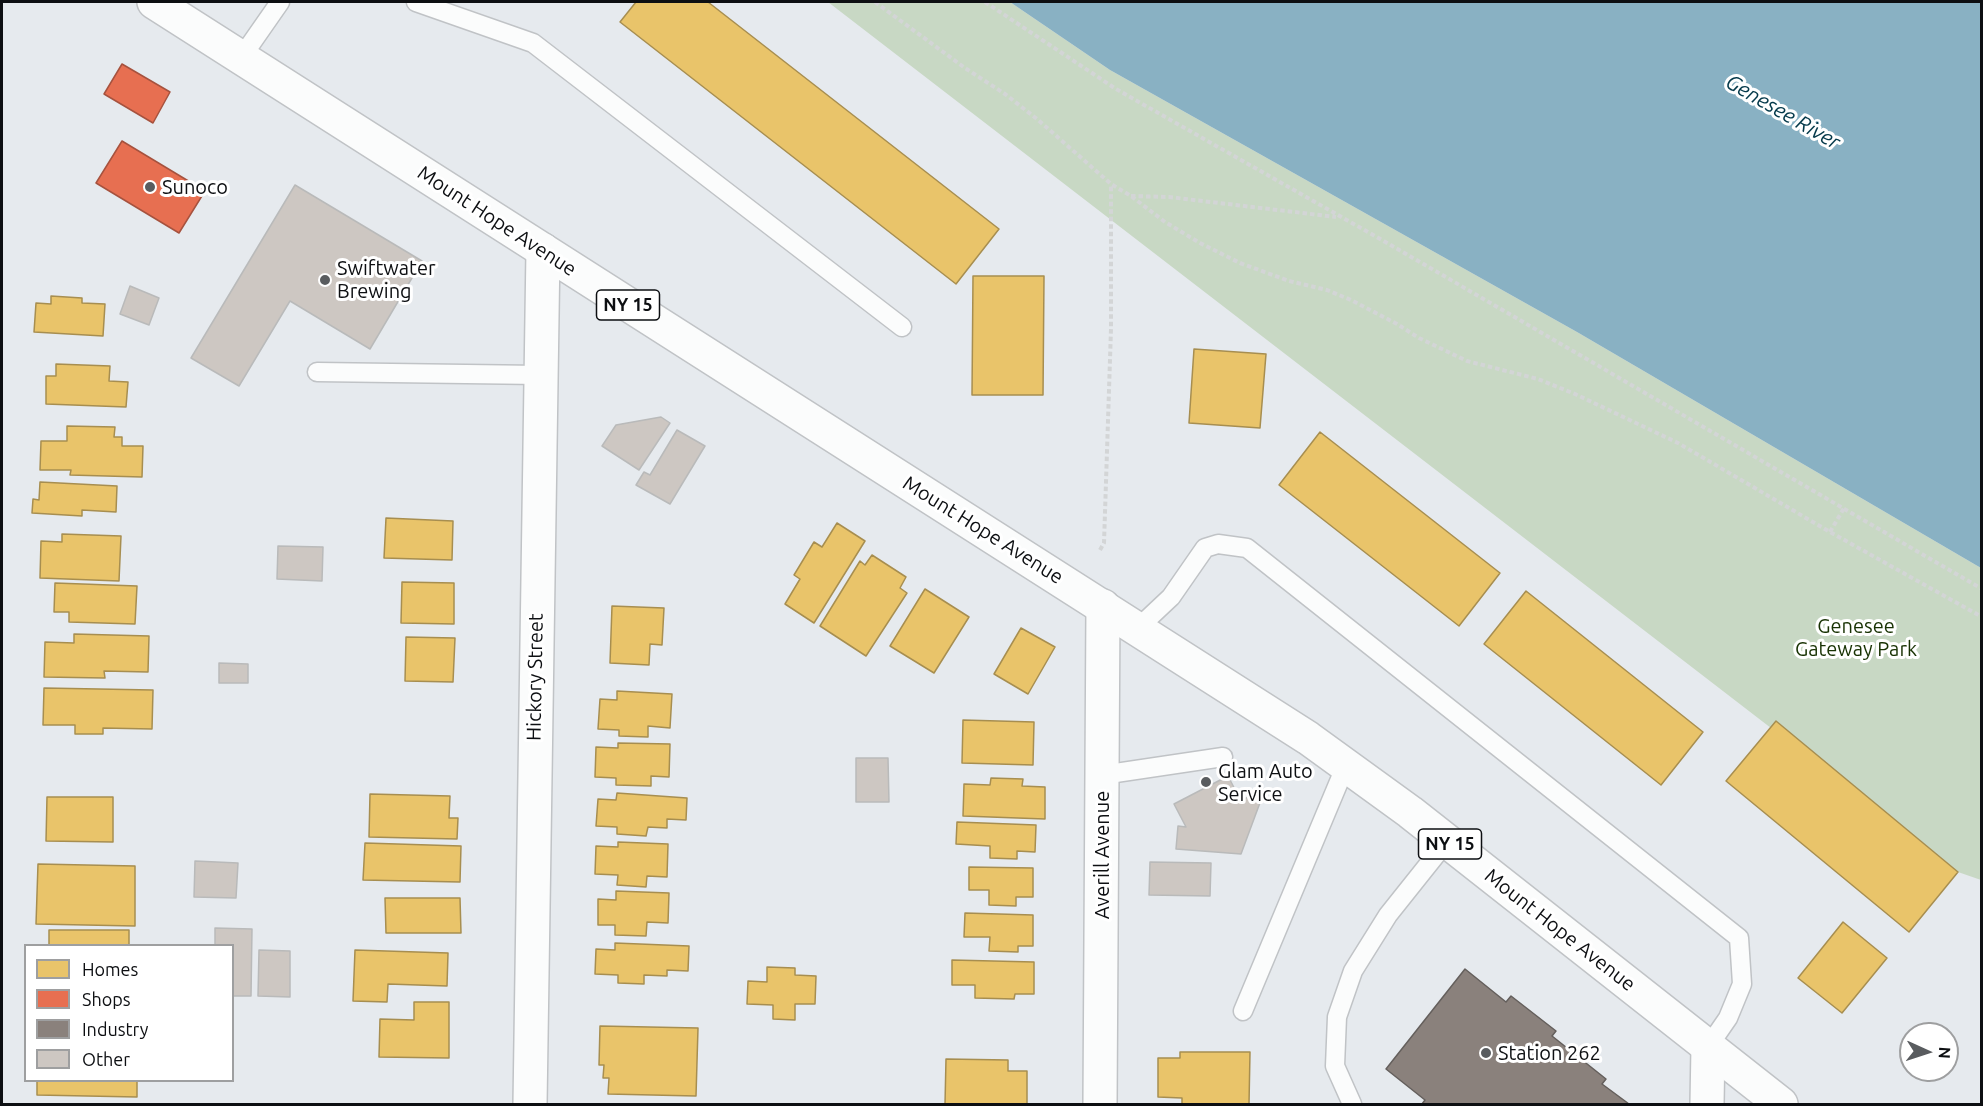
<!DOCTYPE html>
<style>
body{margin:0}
#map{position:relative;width:1983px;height:1106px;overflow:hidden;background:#e6eaee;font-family:Ubuntu,sans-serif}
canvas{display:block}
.frame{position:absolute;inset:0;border:3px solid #0d0f12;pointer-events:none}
.legend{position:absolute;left:24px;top:944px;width:210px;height:138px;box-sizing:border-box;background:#fff;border:2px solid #9e9fa0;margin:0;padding:8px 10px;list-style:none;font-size:18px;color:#0d0f12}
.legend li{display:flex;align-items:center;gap:12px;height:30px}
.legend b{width:30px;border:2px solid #9e9fa0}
.north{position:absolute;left:1899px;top:1022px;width:60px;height:60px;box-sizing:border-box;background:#fff;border:2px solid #9e9fa0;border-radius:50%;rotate:93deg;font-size:16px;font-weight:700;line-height:24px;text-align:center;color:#0d0f12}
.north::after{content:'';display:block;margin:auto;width:21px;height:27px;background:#595c5f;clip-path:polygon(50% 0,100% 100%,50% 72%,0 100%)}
</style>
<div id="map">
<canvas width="1983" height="1106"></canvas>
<div class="frame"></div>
<ul class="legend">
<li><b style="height:16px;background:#e9c46a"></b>Homes</li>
<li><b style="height:16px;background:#e76f51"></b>Shops</li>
<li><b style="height:16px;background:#8a817c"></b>Industry</li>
<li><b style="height:16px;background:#cdc7c2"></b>Other</li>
</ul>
<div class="north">N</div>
</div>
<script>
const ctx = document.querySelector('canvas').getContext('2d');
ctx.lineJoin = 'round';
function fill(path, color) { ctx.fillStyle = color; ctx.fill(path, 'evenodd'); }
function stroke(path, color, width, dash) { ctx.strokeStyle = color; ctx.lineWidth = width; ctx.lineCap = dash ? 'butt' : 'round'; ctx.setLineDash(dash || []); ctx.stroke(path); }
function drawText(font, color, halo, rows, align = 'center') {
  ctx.font = font + ' Ubuntu,sans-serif'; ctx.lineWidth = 6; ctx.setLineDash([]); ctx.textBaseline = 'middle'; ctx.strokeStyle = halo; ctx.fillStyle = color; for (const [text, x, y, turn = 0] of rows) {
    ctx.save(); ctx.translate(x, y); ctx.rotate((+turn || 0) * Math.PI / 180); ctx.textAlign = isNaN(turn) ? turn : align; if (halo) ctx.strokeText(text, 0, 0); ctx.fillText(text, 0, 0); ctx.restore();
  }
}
fill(new Path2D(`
 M 828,2 L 1010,2 L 1110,70 L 1577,332 L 1981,568 L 1981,880 L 1958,872 Z`), '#c8d8c4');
fill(new Path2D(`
 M 1010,2 L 1981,2 L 1981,568 L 1577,332 L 1110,70 Z`), '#89b1c3');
const homes = new Path2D(`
 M 636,2 L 708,2 L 999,229 L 956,284 L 620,22 Z
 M 973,276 L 1044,276 L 1043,395 L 972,395 Z
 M 51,296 L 82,298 L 82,303 L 105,304 L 103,336 L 34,332 L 36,303 L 51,304 Z
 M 1194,349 L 1266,354 L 1260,428 L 1189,423 Z
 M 56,364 L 110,366 L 109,381 L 128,382 L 126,407 L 46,404 L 46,376 L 56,376 Z
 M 67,426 L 115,427 L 114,437 L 122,437 L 122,446 L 143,446 L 142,477 L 70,475 L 71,470 L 40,470 L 41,441 L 67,441 Z
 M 1320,432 L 1500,573 L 1459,626 L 1279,485 Z
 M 40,482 L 117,486 L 116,512 L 82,510 L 82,516 L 32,513 L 33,499 L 39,500 Z
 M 386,518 L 453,521 L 452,560 L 384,558 Z
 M 837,523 L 865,541 L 814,623 L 785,604 L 800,579 L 794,575 L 814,542 L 822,547 Z
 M 62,534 L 121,536 L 119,581 L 40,578 L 41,541 L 62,542 Z
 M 872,555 L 906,577 L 900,588 L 907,593 L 866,656 L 820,626 L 860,561 L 865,565 Z
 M 402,582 L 454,583 L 454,624 L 401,623 Z
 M 55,583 L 137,586 L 135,624 L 69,622 L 69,612 L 54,612 Z
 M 925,589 L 969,617 L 934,673 L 890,646 Z
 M 1526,591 L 1703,732 L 1661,785 L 1484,644 Z
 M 612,606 L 664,608 L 662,645 L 650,644 L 649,665 L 610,663 Z
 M 1021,628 L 1055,647 L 1028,694 L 994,674 Z
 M 74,634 L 149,636 L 148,672 L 104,671 L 105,678 L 44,677 L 45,642 L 74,643 Z
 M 406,637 L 455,638 L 453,682 L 405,681 Z
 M 44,688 L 153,690 L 152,729 L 103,728 L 103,734 L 75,734 L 75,725 L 43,725 Z
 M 617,691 L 672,694 L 670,728 L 648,726 L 648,737 L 619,736 L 619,730 L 598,729 L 600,699 L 617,700 Z
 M 963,720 L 1034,722 L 1033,765 L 962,763 Z
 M 1776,721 L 1958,872 L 1909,932 L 1726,781 Z
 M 618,743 L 670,744 L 669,777 L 651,776 L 651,786 L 616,785 L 616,778 L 595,777 L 596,747 L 618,748 Z
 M 991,778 L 1023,779 L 1022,786 L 1045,787 L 1045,819 L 963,816 L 964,784 L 990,785 Z
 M 617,793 L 687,798 L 686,820 L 667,819 L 667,828 L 648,827 L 646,836 L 617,834 L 617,827 L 596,826 L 598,799 L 616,800 Z
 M 370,794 L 450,796 L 449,818 L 458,818 L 457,839 L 369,837 Z
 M 47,797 L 113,797 L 113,842 L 46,841 Z
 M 957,822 L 1036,825 L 1035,852 L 1017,851 L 1017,859 L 990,858 L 990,846 L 956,844 Z
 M 618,842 L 668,844 L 667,877 L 647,876 L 646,887 L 617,885 L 618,875 L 595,874 L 596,846 L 618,847 Z
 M 365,843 L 461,846 L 460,882 L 363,880 Z
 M 38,864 L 135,866 L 135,926 L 36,924 Z
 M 969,867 L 1033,868 L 1033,897 L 1016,897 L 1016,906 L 989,905 L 989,890 L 969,890 Z
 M 616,891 L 669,893 L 668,923 L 647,922 L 646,936 L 615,935 L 615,925 L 598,925 L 598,899 L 616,900 Z
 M 385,898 L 460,898 L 461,933 L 386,933 Z
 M 965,913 L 1033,915 L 1033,946 L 1018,946 L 1018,952 L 989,951 L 990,937 L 964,937 Z
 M 1843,922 L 1887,958 L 1842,1013 L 1798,978 Z
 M 49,930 L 129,930 L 129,946 L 49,946 Z
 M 615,943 L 689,946 L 688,971 L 667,970 L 667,976 L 644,975 L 644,984 L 618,983 L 618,975 L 595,974 L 596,949 L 615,950 Z
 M 355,950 L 448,953 L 447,986 L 388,984 L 387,1002 L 353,1001 Z
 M 952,960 L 1034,962 L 1034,994 L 1015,994 L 1014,999 L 975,998 L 975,985 L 952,985 Z
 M 767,967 L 795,968 L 795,975 L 816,976 L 815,1004 L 795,1004 L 795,1020 L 773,1019 L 773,1005 L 747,1004 L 748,981 L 767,982 Z
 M 414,1002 L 449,1002 L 449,1058 L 379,1057 L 380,1019 L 414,1020 Z
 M 600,1026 L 698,1028 L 696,1096 L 608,1094 L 609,1078 L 603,1078 L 604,1065 L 599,1065 Z
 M 1180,1052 L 1250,1052 L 1249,1104 L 1182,1104 L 1182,1098 L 1158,1097 L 1158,1058 L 1180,1058 Z
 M 946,1059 L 1008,1060 L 1008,1071 L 1027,1071 L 1027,1104 L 945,1104 Z
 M 37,1080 L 137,1080 L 137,1097 L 37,1095 Z`);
fill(homes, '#e9c46a');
stroke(homes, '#a78e50', 1.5);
const shops = new Path2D(`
 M 122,64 L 170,92 L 153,123 L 104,94 Z
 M 122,141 L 205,191 L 179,233 L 96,183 Z`);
fill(shops, '#e76f51');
stroke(shops, '#a6523e', 1.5);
const industry = new Path2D(`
 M 1465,969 L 1506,1002 L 1511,996 L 1556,1031 L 1552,1036 L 1606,1079 L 1602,1084 L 1629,1104 L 1422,1104 L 1425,1100 L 1386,1069 Z`);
fill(industry, '#8a817c');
stroke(industry, '#645f5c', 1.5);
const building = new Path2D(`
 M 295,185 L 422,261 L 370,349 L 290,301 L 239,386 L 191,358 Z
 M 130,286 L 159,298 L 149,325 L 120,314 Z
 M 661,417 L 670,423 L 639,470 L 602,446 L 616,425 Z
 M 677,430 L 705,446 L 670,504 L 636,485 L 644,472 L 650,475 Z
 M 278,546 L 323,547 L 322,581 L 277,579 Z
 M 219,663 L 248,664 L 248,683 L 219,683 Z
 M 856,758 L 888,758 L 889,802 L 856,802 Z
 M 1228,776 L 1241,801 L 1250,796 L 1261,800 L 1241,854 L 1176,849 L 1178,826 L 1186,827 L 1174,804 Z
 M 195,861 L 238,863 L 236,898 L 194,897 Z
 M 1150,862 L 1211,863 L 1210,896 L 1149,895 Z
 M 215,928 L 252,929 L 251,996 L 232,996 L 232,946 L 215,946 Z
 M 259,950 L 290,951 L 290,997 L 258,996 Z`);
fill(building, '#cdc7c2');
stroke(building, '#b9baba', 1.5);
const service = new Path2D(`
 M 416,2 L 533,43 L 902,327
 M 241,58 L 280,2
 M 317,372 L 540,375
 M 1138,628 L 1171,597 L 1205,548 L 1218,544 L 1247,548 L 1739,938 L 1742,984 L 1728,1018 L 1708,1047
 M 1102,775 L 1223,757
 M 1243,1011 L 1346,765
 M 1352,1104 L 1335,1066 L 1337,1017 L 1353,971 L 1388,915 L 1447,841`);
const minor = new Path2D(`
 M 530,1104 L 543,250
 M 1707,1104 L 1708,1047`);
const tertiary = new Path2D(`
 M 1100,1104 L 1103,606`);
const primary = new Path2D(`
 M 154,2 L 1308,738 L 1410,812 L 1781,1104`);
stroke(service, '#c0c3c6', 21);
stroke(minor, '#c0c3c6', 36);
stroke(tertiary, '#c0c3c6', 36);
stroke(primary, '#c0c3c6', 36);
stroke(new Path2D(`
 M 875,2 L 965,68 L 1005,94 L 1037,119 L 1111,184 L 1131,196 L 1165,222 L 1200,243 L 1240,263 L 1289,281 L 1327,290 L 1351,300 L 1397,324 L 1419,338 L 1467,361 L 1538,379 L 1575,394 L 1678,443 L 1830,532 L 1982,617
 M 985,2 L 1116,89 L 1389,244 L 1982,589
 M 1131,196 L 1169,197 L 1336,217
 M 1830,532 L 1844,508
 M 1100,550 L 1104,543 L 1111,329 L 1111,184`), '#d3d5d6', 4, [4.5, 3]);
stroke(service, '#fbfcfc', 18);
stroke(minor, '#fbfcfc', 33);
stroke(tertiary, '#fbfcfc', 33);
stroke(primary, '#fbfcfc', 33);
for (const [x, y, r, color] of [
 [150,187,6,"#595c5f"],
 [325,280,6,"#595c5f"],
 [1206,782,6,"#595c5f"],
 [1486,1053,6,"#595c5f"]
]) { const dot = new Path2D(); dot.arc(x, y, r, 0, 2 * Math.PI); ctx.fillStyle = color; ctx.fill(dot); stroke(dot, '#fff', 2); }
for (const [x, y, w] of [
 [628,305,63],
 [1450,844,63]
]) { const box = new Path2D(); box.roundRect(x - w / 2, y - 15, w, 30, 4.5); ctx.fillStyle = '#fff'; ctx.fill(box); stroke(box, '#0d0f12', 1.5); }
drawText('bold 18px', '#0d0f12', null, [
 ["NY 15",628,305],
 ["NY 15",1450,844]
]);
drawText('20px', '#0d0f12', '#fff', [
 ["Sunoco",162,187],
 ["Swiftwater",337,268],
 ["Brewing",337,291],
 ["Glam Auto",1218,771],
 ["Service",1218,794],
 ["Station 262",1498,1053]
], 'left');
drawText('20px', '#0d0f12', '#fff', [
 ["Mount Hope Avenue",497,221,33],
 ["Mount Hope Avenue",983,530,32],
 ["Hickory Street",535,677,-89],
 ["Averill Avenue",1102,855,-90],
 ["Mount Hope Avenue",1560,930,38]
]);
drawText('20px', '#183203', '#fff', [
 ["Genesee",1856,626],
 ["Gateway Park",1856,649]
]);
drawText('italic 21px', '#04394a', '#fff', [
 ["Genesee River",1783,112,30]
]);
</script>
